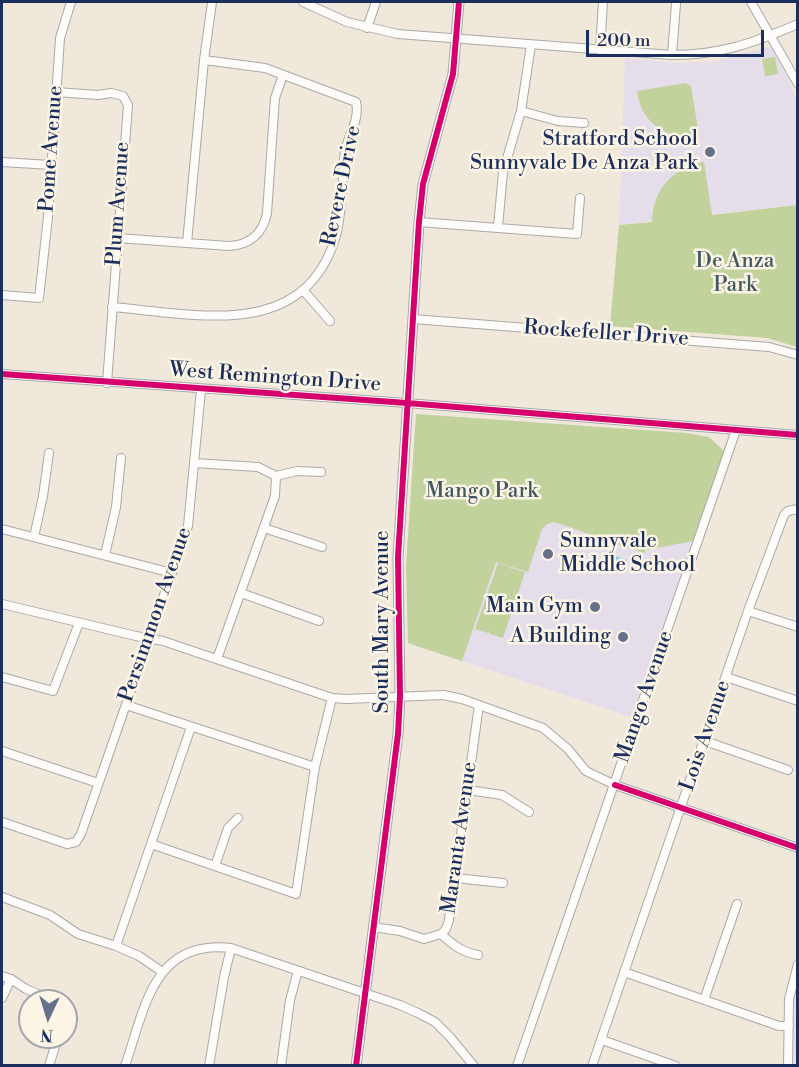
<!DOCTYPE html>
<style>
body{margin:0}
#map{position:relative;width:799px;height:1067px;overflow:hidden;background:#f0e8db;font-family:"Libre Bodoni",serif}
canvas{display:block}
.frame{position:absolute;inset:0;border:3px solid #1b2f5e;pointer-events:none}
.north{position:absolute;left:18px;top:989px;width:60px;height:60px;box-sizing:border-box;background:#fcf5e5;border:2px solid #a2a6af;border-radius:50%;rotate:184deg;font-size:16px;font-weight:700;line-height:24px;text-align:center;color:#1b2f5e}
.north::after{content:'';display:block;margin:auto;width:21px;height:27px;background:#66708a;clip-path:polygon(50% 0,100% 100%,50% 72%,0 100%)}
.scale{position:absolute;left:586px;top:30px;width:178px;height:27px;box-sizing:border-box;border:3px solid #1b2f5e;border-top:0;padding-left:8px;font-size:18px;line-height:21px;white-space:nowrap;color:#1b2f5e;-webkit-text-stroke:4px #fcf5e5;paint-order:stroke}
</style>
<div id="map">
<canvas width="799" height="1067"></canvas>
<div class="frame"></div>
<div class="north">N</div>
<div class="scale">200 m</div>
</div>
<script>
const ctx = document.querySelector('canvas').getContext('2d');
ctx.lineJoin = 'round';
function fill(path, color) { ctx.fillStyle = color; ctx.fill(path, 'evenodd'); }
function stroke(path, color, width, dash) { ctx.strokeStyle = color; ctx.lineWidth = width; ctx.lineCap = dash ? 'butt' : 'round'; ctx.setLineDash(dash || []); ctx.stroke(path); }
function drawText(font, color, halo, rows, align = 'center') {
  ctx.font = font + ' "Libre Bodoni",serif'; ctx.lineWidth = 5; ctx.setLineDash([]); ctx.textBaseline = 'middle'; ctx.strokeStyle = halo; ctx.fillStyle = color; for (const [text, x, y, turn = 0] of rows) {
    ctx.save(); ctx.translate(x, y); ctx.rotate((+turn || 0) * Math.PI / 180); ctx.textAlign = isNaN(turn) ? turn : align; if (halo) ctx.strokeText(text, 0, 0); ctx.fillText(text, 0, 0); ctx.restore();
  }
}
fill(new Path2D(`
 M 767,47 L 775,51 L 797,100 L 797,205 L 619,225 L 625,58 L 676,63 L 710,62 Z
 M 416,414 L 686,433 L 709,437 L 724,451 L 631,717 L 408,643 L 406,567 Z
 M 797,982 L 797,1065 L 794,1065 L 793,994 Z`), '#e5deea');
fill(new Path2D(`
 M 775,57 L 778,74 L 765,76 L 762,59 Z
 M 686,83 L 691,86 L 699,135 C 668,141 641,124 637,91 Z
 M 704,162 L 712,215 L 797,205 L 797,347 L 767,338 L 610,326 L 619,225 L 652,222 C 653,189 672,169 704,162 Z
 M 416,414 L 686,433 L 709,437 L 724,451 L 693,541 L 646,550 L 644,553 L 554,522 L 547,524 L 542,529 L 528,572 L 496,562 L 462,661 L 408,643 L 406,567 Z
 M 498,563 L 511,567 L 510,570 L 512,568 L 525,572 L 503,638 L 490,634 L 490,631 L 488,633 L 475,629 Z`), '#c1d29d');
fill(new Path2D(`
 M 607,553 L 627,560 L 622,571 L 603,564 Z`), '#94cae4');
const minor = new Path2D(`
 M 303,2 L 347,22 L 398,34 L 672,55 C 721,55 753,43 798,24
 M 751,2 L 798,84
 M 367,28 L 376,2
 M 600,50 L 603,2
 M 672,55 L 676,4
 M 56,92 L 98,95 L 111,93 L 123,96 L 128,105 L 107,383
 M 521,111 L 558,121 L 584,123
 M 2,162 L 51,165
 M 419,222 L 577,234 L 580,198
 M 498,227 L 503,172 L 521,111 L 531,45
 M 117,238 L 229,246 C 249,245 263,234 267,213 L 275,98 L 283,75
 M 187,243 L 204,60 L 212,2
 M 303,290 L 330,321
 M 2,295 L 39,298 L 48,217 L 60,38 L 71,2
 M 112,307 C 197,314 307,343 337,232 C 341,215 341,196 343,178 C 343,169 344,159 345,151 C 349,134 360,119 356,102 L 265,68 L 204,60
 M 413,319 L 769,347 L 798,355
 M 2,374 L 407,403 L 798,435
 M 194,463 L 258,467 L 276,476
 M 276,476 L 297,471 L 321,472
 M 264,528 L 322,547
 M 2,529 L 172,573
 M 34,537 L 43,496 L 49,453
 M 105,555 L 116,507 L 121,458
 M 241,593 L 319,621
 M 2,604 L 136,636 L 163,641 L 332,698 L 346,699 L 443,695 L 462,699 L 543,728 L 568,749 L 586,771 L 615,785 L 798,848
 M 748,611 L 798,627
 M 217,659 L 275,496 L 276,476
 M 2,677 L 53,691 L 79,623
 M 726,677 L 798,701
 M 126,705 L 315,767 L 332,698
 M 705,741 L 788,770
 M 2,751 L 98,783
 M 468,790 L 502,795 L 529,812
 M 2,822 L 67,844 L 76,842 L 81,834 L 188,526 L 201,390
 M 151,844 L 296,894 L 315,767
 M 215,866 L 228,828 L 238,818
 M 455,878 L 503,883
 M 2,897 L 50,915 L 78,934 L 116,946 L 139,956 L 161,971
 M 373,927 L 400,931 L 424,939 L 441,934 L 446,929 L 449,920 L 455,878 L 479,705
 M 441,934 C 453,945 462,952 478,955
 M 116,946 L 191,727
 M 624,972 L 779,1026 L 789,1026
 M 2,976 L 11,979 L 26,989 L 54,1001
 M 2,998 L 11,979
 M 704,1000 L 737,904
 M 66,1006 L 69,1007 L 66,1015
 M 602,1040 L 676,1066
 M 49,1066 L 58,1037
 M 125,1066 C 145,1008 153,939 231,948 L 400,1005 L 418,1013 L 435,1022 L 450,1037 L 474,1066
 M 209,1066 L 224,977 L 231,948
 M 281,1066 L 290,1000 L 298,971
 M 517,1066 L 736,430
 M 592,1066 L 748,611 L 784,515 L 788,511 L 798,509
 M 788,1066 L 789,999 L 798,964`);
const major = new Path2D(`
 M 356,1066 L 398,734 L 400,696 L 398,557 L 419,222 L 423,184 L 453,74 L 459,2`);
stroke(minor, '#aba9a7', 10);
stroke(major, '#aba9a7', 11);
stroke(minor, '#fdfcfa', 8);
stroke(major, '#fdfcfa', 9);
stroke(new Path2D(`
 M 2,374 L 407,403 L 798,435
 M 615,785 L 798,848
 M 356,1066 L 398,734 L 400,696 L 398,557 L 419,222 L 423,184 L 453,74 L 459,2`), '#d6006c', 6);
for (const [x, y, r, color] of [
 [710,152,6,"#66708a"],
 [548,554,6,"#66708a"],
 [595,607,6,"#66708a"],
 [623,637,6,"#66708a"]
]) { const dot = new Path2D(); dot.arc(x, y, r, 0, 2 * Math.PI); ctx.fillStyle = color; ctx.fill(dot); stroke(dot, '#fcf5e5', 2); }
drawText('21px', '#1b2f5e', '#fcf5e5', [
 ["Stratford School",698,140],
 ["Sunnyvale De Anza Park",698,164],
 ["Sunnyvale",560,542,"left"],
 ["Middle School",560,566,"left"],
 ["Main Gym",583,607],
 ["A Building",611,637]
], 'right');
drawText('21px', '#1b2f5e', '#fcf5e5', [
 ["Pome Avenue",52,149,-86],
 ["Revere Drive",342,186,-78],
 ["Plum Avenue",119,204,-86],
 ["Rockefeller Drive",606,334,4],
 ["West Remington Drive",275,378,4],
 ["Persimmon Avenue",156,615,-71],
 ["South Mary Avenue",383,622,-90],
 ["Mango Avenue",645,697,-71],
 ["Lois Avenue",706,736,-71],
 ["Maranta Avenue",460,838,-82]
]);
drawText('21px', '#415a62', '#fcf5e5', [
 ["De Anza",735,262],
 ["Park",735,286],
 ["Mango Park",482,492]
]);
</script>
